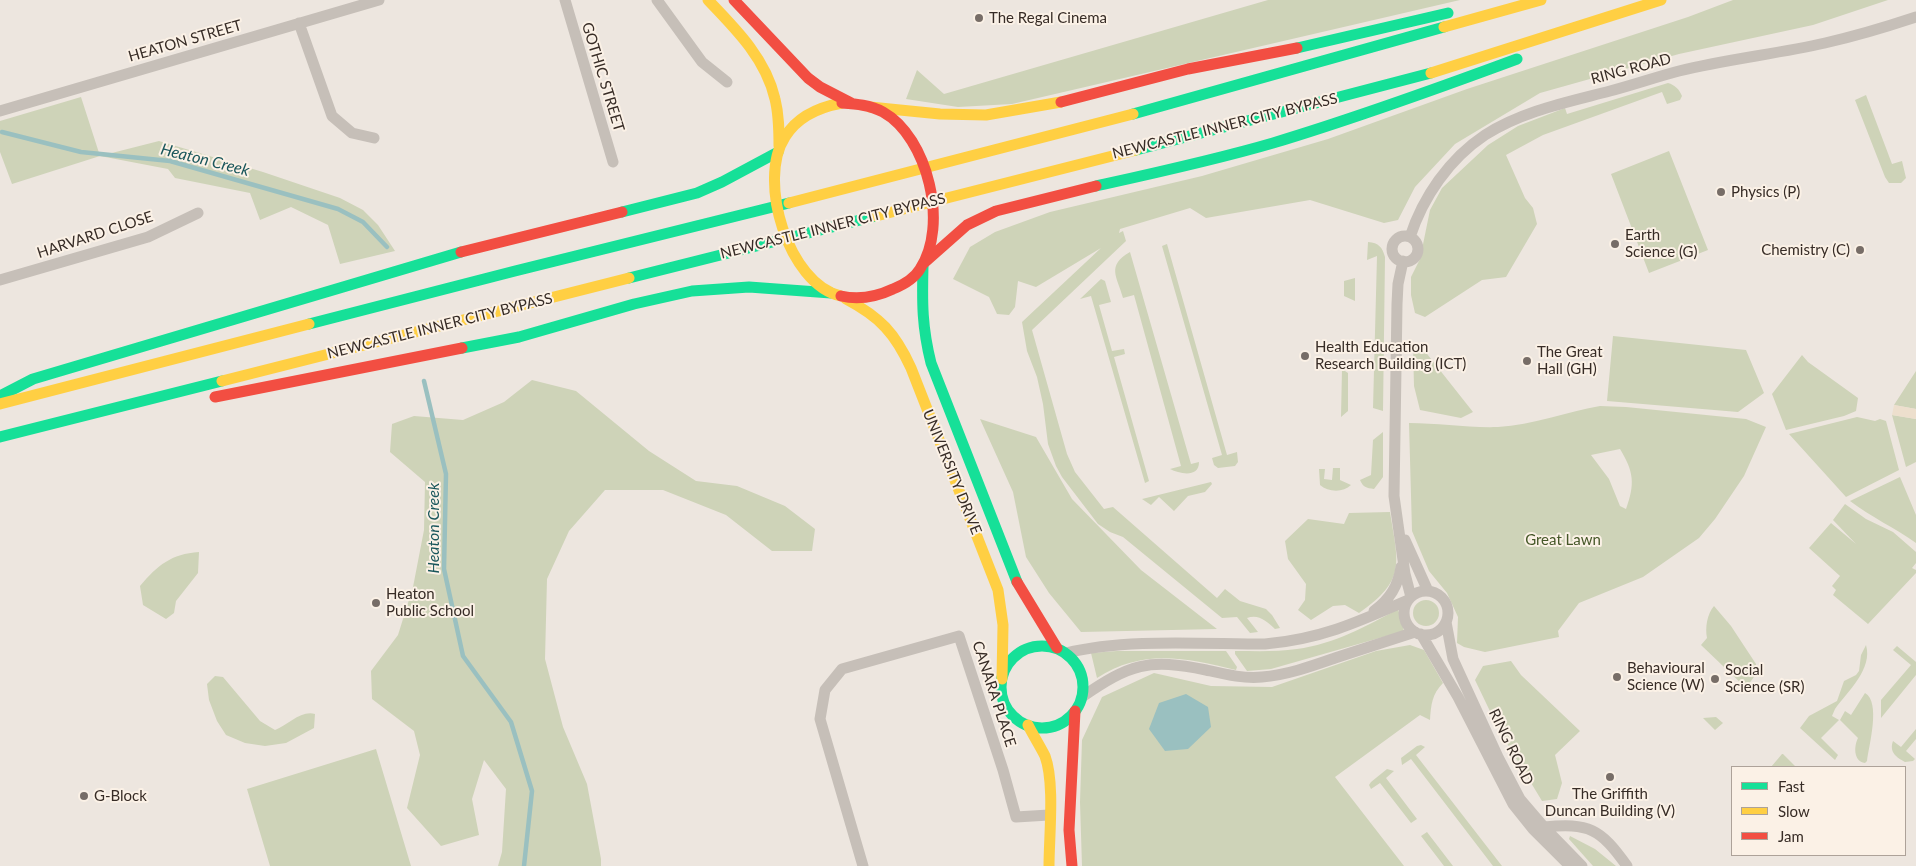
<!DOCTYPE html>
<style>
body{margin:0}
#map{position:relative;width:1916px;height:866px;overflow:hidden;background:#ede6df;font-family:Lato,sans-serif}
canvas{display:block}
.legend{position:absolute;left:1731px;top:766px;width:175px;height:90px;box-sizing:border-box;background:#fbf1e6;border:1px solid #ada299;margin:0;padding:6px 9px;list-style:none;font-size:15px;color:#372c26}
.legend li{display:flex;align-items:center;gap:10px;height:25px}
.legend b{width:25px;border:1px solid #ada299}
</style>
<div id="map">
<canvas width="1916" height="866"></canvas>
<ul class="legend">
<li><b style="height:6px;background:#16e098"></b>Fast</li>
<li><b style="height:6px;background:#ffcf43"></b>Slow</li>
<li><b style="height:6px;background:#f24e42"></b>Jam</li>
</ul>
</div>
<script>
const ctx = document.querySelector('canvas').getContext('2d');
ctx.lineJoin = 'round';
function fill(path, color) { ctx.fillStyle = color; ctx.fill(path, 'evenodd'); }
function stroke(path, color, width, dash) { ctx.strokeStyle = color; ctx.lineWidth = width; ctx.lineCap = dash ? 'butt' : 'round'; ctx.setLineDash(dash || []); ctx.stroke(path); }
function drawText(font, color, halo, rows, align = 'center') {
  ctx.font = font + ' Lato,sans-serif'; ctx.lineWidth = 4; ctx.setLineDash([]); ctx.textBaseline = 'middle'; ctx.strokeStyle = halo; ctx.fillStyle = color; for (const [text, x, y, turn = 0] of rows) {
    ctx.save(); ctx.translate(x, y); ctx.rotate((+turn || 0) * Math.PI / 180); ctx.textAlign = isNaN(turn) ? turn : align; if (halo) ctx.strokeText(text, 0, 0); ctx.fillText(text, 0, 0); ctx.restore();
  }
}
fill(new Path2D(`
 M 1268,0 L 1460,0 L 1012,104 L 958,107 L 906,99 L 917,70 L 944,94 Z
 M 1733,0 L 1888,0 L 1813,25 L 1679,54 L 1540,93 L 1455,144 L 1415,187 L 1398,220 L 1384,223 L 1310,200 L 1206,218 L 1190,208 L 1120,229 L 1119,233 L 1123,231 L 1126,241 L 1032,330 L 1067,454 L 1075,472 L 1104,509 L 1113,507 L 1217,598 L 1225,589 L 1240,601 L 1266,609 L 1272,615 L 1280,628 L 1275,629 C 1266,621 1259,614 1247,618 L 1258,632 L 1250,633 L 1237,617 L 1222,618 L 1123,537 L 1110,532 L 1098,524 L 1062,477 L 1056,466 L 1048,444 L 1043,404 L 1037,377 L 1027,351 L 1022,322 L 1101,248 L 1036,287 L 1018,281 L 1015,307 L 1009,315 L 997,314 L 989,297 L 953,279 L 970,247 L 995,232 L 1050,212 L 1202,176 L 1328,139 L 1467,89 L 1688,17 Z
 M 1668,83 C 1675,85 1679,89 1682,96 L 1680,100 L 1667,104 L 1662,92 L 1543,135 L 1506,155 L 1525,198 L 1533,208 L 1537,224 L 1506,277 L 1482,280 L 1425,317 L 1415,313 L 1411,295 L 1411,277 L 1420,259 L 1430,210 L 1442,188 L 1488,145 L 1518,126 L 1565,108 L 1567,114 Z
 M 1866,95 L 1892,164 L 1902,161 L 1906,178 L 1901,183 L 1889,183 L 1885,177 L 1855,100 Z
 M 81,97 L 100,156 L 159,141 L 263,172 L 340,198 L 363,210 L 378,225 L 395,251 L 340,264 L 328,225 L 291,207 L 260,220 L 250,193 L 175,178 L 168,169 L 100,156 L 12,184 L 0,152 L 0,121 Z
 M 1669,151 L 1708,250 L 1649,273 L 1611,174 Z
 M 1368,242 C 1379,243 1382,247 1385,257 L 1383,411 L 1373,408 L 1377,256 L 1367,260 Z
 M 1167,244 L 1227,455 L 1237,452 L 1238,462 L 1235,466 L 1218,468 L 1214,465 L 1212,458 L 1222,455 L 1162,246 Z
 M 1130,252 L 1191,464 L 1199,462 C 1199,478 1180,474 1170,469 L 1181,466 L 1134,295 L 1123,298 C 1117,276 1106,266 1130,252 Z
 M 1355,278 L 1355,301 L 1344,296 L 1344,281 Z
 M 1101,279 L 1105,281 L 1111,302 L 1099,305 L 1112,351 L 1124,349 L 1125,354 L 1114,357 L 1149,481 L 1145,483 L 1091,296 L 1080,299 Z
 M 1613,336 L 1746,350 L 1764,393 L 1738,412 L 1607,401 Z
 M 1420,345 L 1473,412 L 1461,418 L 1420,410 L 1414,386 L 1413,348 Z
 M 1802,355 L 1808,362 L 1858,398 L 1856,411 L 1844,416 L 1786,430 L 1772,394 Z
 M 1342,369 L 1348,373 L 1348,411 L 1341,417 Z
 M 1916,371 L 1916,409 L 1894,405 Z
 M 532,380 L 576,391 L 649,451 L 696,481 L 737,486 L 785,506 L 815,529 L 812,551 L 772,551 L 726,515 L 663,490 L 605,490 L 569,531 L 547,579 L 545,659 L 563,727 L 587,784 L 601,859 L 601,866 L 498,866 L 502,852 L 506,789 L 484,760 L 472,799 L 479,835 L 441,846 L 407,808 L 420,755 L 414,731 L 372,699 L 371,671 L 398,635 L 413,587 L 424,530 L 425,482 L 390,452 L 392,424 L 414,416 L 463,420 L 504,402 Z
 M 1600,406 L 1626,407 L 1746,419 L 1766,427 L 1744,476 L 1715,519 L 1699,538 L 1643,577 L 1579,603 L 1558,631 L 1559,637 L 1485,652 L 1464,647 L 1457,643 L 1458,617 L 1447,593 L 1429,571 L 1412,531 L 1409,423 C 1438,423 1468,428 1498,427 C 1533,425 1566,412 1600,406 ZM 1620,449 C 1634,472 1635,484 1626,509 L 1620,506 L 1609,479 L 1591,455 Z
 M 1892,415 L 1916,419 L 1916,462 L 1906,467 Z
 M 1857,417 L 1875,421 L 1880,419 L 1886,421 L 1899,470 L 1846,497 L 1789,434 Z
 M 980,419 L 1036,437 L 1072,499 L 1141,570 L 1217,629 L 1081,632 L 1049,593 L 1026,557 L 1013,492 Z
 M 1383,432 L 1383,477 L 1374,489 C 1366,488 1363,487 1360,480 L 1371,475 L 1373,440 Z
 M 1333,468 L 1340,468 L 1340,480 L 1351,485 C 1343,493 1328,492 1320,485 L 1319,469 L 1325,469 L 1324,479 L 1332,480 Z
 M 1900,477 L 1916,515 L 1916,543 C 1895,528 1871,517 1850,501 Z
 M 1211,482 L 1212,484 L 1205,492 L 1188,496 L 1174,511 L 1159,497 L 1151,505 L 1142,499 Z
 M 1845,504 L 1866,519 L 1893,532 L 1916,552 L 1916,563 L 1912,568 L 1916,570 L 1916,573 L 1868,624 L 1833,595 L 1836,590 L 1832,586 L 1840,576 L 1809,548 L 1831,523 L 1856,544 L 1833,520 Z
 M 1390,512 C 1398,563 1407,580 1359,613 L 1345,605 L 1333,606 L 1311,620 L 1298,610 L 1305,600 L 1306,584 L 1288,559 L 1285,541 L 1308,519 L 1344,524 L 1349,513 Z
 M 199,552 L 198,573 L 176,601 L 174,613 L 166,619 L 143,605 L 140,586 C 158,565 171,554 199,552 Z
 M1413 613a13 13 0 1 1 26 0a13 13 0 1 1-26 0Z
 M 1714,606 L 1731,626 L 1756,664 L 1756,674 L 1746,688 L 1701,645 L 1707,638 C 1705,628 1707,614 1714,606 Z
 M 1398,609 L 1404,631 L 1271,669 L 1247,671 L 1235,654 L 1235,651 C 1255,651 1277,652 1297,649 C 1334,644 1367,626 1398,609 Z
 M 1410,645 L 1424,650 L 1443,683 C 1432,694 1431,705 1430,720 L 1420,715 L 1335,777 L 1404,866 L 1082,866 L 1080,802 L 1082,740 L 1102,697 L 1154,673 L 1211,686 L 1272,687 L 1376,651 Z
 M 1866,645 C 1873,669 1848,691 1835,709 L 1832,716 L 1839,720 L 1821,738 L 1838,755 L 1835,760 L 1800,728 L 1809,716 L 1837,701 L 1844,681 L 1856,675 L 1859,671 L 1861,655 Z
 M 1897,646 L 1916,662 L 1916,675 L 1881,718 L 1881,700 L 1911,665 L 1893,650 Z
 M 1117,651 L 1226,651 L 1237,667 L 1236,670 C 1186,658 1143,648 1097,678 L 1091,653 Z
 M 1511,661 L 1521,675 L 1580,731 L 1555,755 L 1562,783 L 1557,799 L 1542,801 L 1499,730 L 1475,680 L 1483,666 Z
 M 215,676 L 223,677 L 260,721 L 275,730 C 288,725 301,710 315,714 L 314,728 L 286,743 L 265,746 L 245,743 L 226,735 L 217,721 L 209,700 L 207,684 Z
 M 1865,693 C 1881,702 1869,745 1867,761 L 1865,763 C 1853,761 1854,746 1858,738 L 1840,720 L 1845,711 L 1851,715 Z
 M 1716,717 L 1723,723 L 1715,730 L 1703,718 Z
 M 1916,729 L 1916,739 L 1906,751 L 1915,759 L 1913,761 L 1905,762 C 1896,757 1889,752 1893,741 L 1901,747 Z
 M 1421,745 L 1425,747 L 1416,755 L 1502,866 L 1493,866 L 1411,759 L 1402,765 L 1401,758 L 1417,746 Z
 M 376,749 L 411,866 L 270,866 L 247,789 Z
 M 1782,754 L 1783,754 L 1796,767 L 1771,767 Z
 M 1387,769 L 1394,771 L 1386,778 L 1417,819 L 1411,823 L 1380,783 L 1371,789 L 1369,785 L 1371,782 Z
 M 1427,832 L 1453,866 L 1444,866 L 1421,836 Z
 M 1570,836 L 1595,849 L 1616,866 L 1593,866 L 1569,839 Z`), '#ced3b8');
fill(new Path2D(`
 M 1894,405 L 1916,409 L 1916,419 L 1892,415 Z`), '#eddfcd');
fill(new Path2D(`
 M 1186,694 L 1208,707 L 1211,727 L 1188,749 L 1165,751 L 1149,729 L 1159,703 Z`), '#9ac0c0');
stroke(new Path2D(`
 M 2,132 L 81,152 L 170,161 L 338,209 L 363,222 L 387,247
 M 424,381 L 446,474 L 444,569 L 463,656 L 511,722 L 532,791 L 524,866`), '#9ac0c0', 4.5);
stroke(new Path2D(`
 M 565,0 L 613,162
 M 657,0 L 702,62 L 727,82
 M 299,23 L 332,116 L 352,133 L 374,138
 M 0,111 L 379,0
 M1392 249a13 13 0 1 1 26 0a13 13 0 1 1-26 0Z
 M 1410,237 C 1423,197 1449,159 1485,135 C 1522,111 1568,102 1610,91 C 1633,85 1656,77 1679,71 C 1727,59 1777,54 1825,43 C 1856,36 1886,27 1916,17
 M 1403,261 L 1398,284 L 1397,304 L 1394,496 L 1405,574 L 1411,597
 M 0,280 L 148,237 L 198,213
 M 1405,540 L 1428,591
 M1404 613a22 22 0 1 1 44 0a22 22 0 1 1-44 0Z
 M 1374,611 C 1390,599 1398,586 1401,567
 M 1446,622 L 1453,659 L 1458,670 L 1498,757 L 1520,799 L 1544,827 L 1582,866
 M 1421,634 L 1458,697 L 1513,804 L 1533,829 L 1570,866
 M 1066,653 C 1126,638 1203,644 1265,644 C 1321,639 1358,622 1408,600
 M 1082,697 C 1130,664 1148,658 1206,670 C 1224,674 1244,679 1262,677 C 1287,675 1312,666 1335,658 C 1362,649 1388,641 1415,632
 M 1544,827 C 1589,823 1600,828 1627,866
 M 863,866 L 820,719 L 825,690 L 842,669 L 959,636 L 1003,770 L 1016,817 L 1049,815`), '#c6bfb8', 11);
stroke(new Path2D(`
 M 1297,48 L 1448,13
 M 1133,114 L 1444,27
 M 1136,150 L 1431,73
 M 1096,186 C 1155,173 1215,160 1273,143 C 1356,118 1436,89 1517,59
 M 622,212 L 697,193 L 722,182 L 778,152
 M 923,266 C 922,303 922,327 931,363 L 1017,582
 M 629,278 L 876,216
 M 309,324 L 515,271 L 789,203
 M 462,348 L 519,337 L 634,304 L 692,291 L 749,287 L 831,293
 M 2,395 L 33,379 L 461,252
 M 0,437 L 222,381
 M1001 687a41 41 0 1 1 82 0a41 41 0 1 1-82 0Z`), '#16e098', 11);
stroke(new Path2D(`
 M 708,0 C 736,29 766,59 775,99 C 779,115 779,130 779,146
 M 1444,27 L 1541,0
 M 1431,73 L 1661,0
 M 870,107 L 940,114 L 986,115 L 1061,102
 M 789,203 L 1133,114
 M 876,216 L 1136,150
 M 841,296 C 788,284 757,180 785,137 C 797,117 820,107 842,103
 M 846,299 C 880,317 895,333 911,368 L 998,590 L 1003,625 L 1002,679
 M 222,381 L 629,278
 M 0,404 L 309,324
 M 1028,725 C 1033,735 1040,746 1045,756 C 1055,783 1049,836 1049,866`), '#ffcf43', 11);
stroke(new Path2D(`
 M 734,0 L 808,78 L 820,87 L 851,103
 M 1061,102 L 1188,69 L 1297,48
 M 461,252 L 622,212
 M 924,263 L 967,225 L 996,211 L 1096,186
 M 841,296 C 859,300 876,297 893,289 C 903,285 914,279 920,269 C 949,226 928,137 883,112 C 870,105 856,104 842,103
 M 215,397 L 462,348
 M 1017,582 L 1057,648
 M 1072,866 L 1069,830 L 1075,711`), '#f24e42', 11);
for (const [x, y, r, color] of [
 [979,18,5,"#776d67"],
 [1721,192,5,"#776d67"],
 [1615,244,5,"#776d67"],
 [1860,250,5,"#776d67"],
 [1305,356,5,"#776d67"],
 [1527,361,5,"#776d67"],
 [376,603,5,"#776d67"],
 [1617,677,5,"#776d67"],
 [1715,679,5,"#776d67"],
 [1610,777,5,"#776d67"],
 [84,796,5,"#776d67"]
]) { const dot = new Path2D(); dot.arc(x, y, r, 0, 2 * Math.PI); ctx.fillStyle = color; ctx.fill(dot); stroke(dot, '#fbf1e6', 2); }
drawText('15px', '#372c26', '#fbf1e6', [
 ["The Regal Cinema",989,18],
 ["Physics (P)",1731,192],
 ["Earth",1625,235],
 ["Science (G)",1625,252],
 ["Chemistry (C)",1850,250,"right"],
 ["Health Education",1315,347],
 ["Research Building (ICT)",1315,364],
 ["The Great",1537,352],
 ["Hall (GH)",1537,369],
 ["Heaton",386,594],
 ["Public School",386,611],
 ["Behavioural",1627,668],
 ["Science (W)",1627,685],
 ["Social",1725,670],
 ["Science (SR)",1725,687],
 ["The Griffith",1610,794,"center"],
 ["Duncan Building (V)",1610,811,"center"],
 ["G-Block",94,796]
], 'left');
drawText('15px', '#372c26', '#fbf1e6', [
 ["HEATON STREET",185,41,-16],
 ["RING ROAD",1631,69,-15],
 ["GOTHIC STREET",603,77,73],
 ["NEWCASTLE INNER CITY BYPASS",1225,126,-14],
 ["NEWCASTLE INNER CITY BYPASS",833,226,-14],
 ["HARVARD CLOSE",95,235,-18],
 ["NEWCASTLE INNER CITY BYPASS",440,326,-14],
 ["UNIVERSITY DRIVE",952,472,68],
 ["CANARA PLACE",994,694,72],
 ["RING ROAD",1511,747,64]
]);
drawText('15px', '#455728', '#fbf1e6', [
 ["Great Lawn",1563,540]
]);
drawText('italic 16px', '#19565b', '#fbf1e6', [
 ["Heaton Creek",205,160,14],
 ["Heaton Creek",434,528,-90]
]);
</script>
